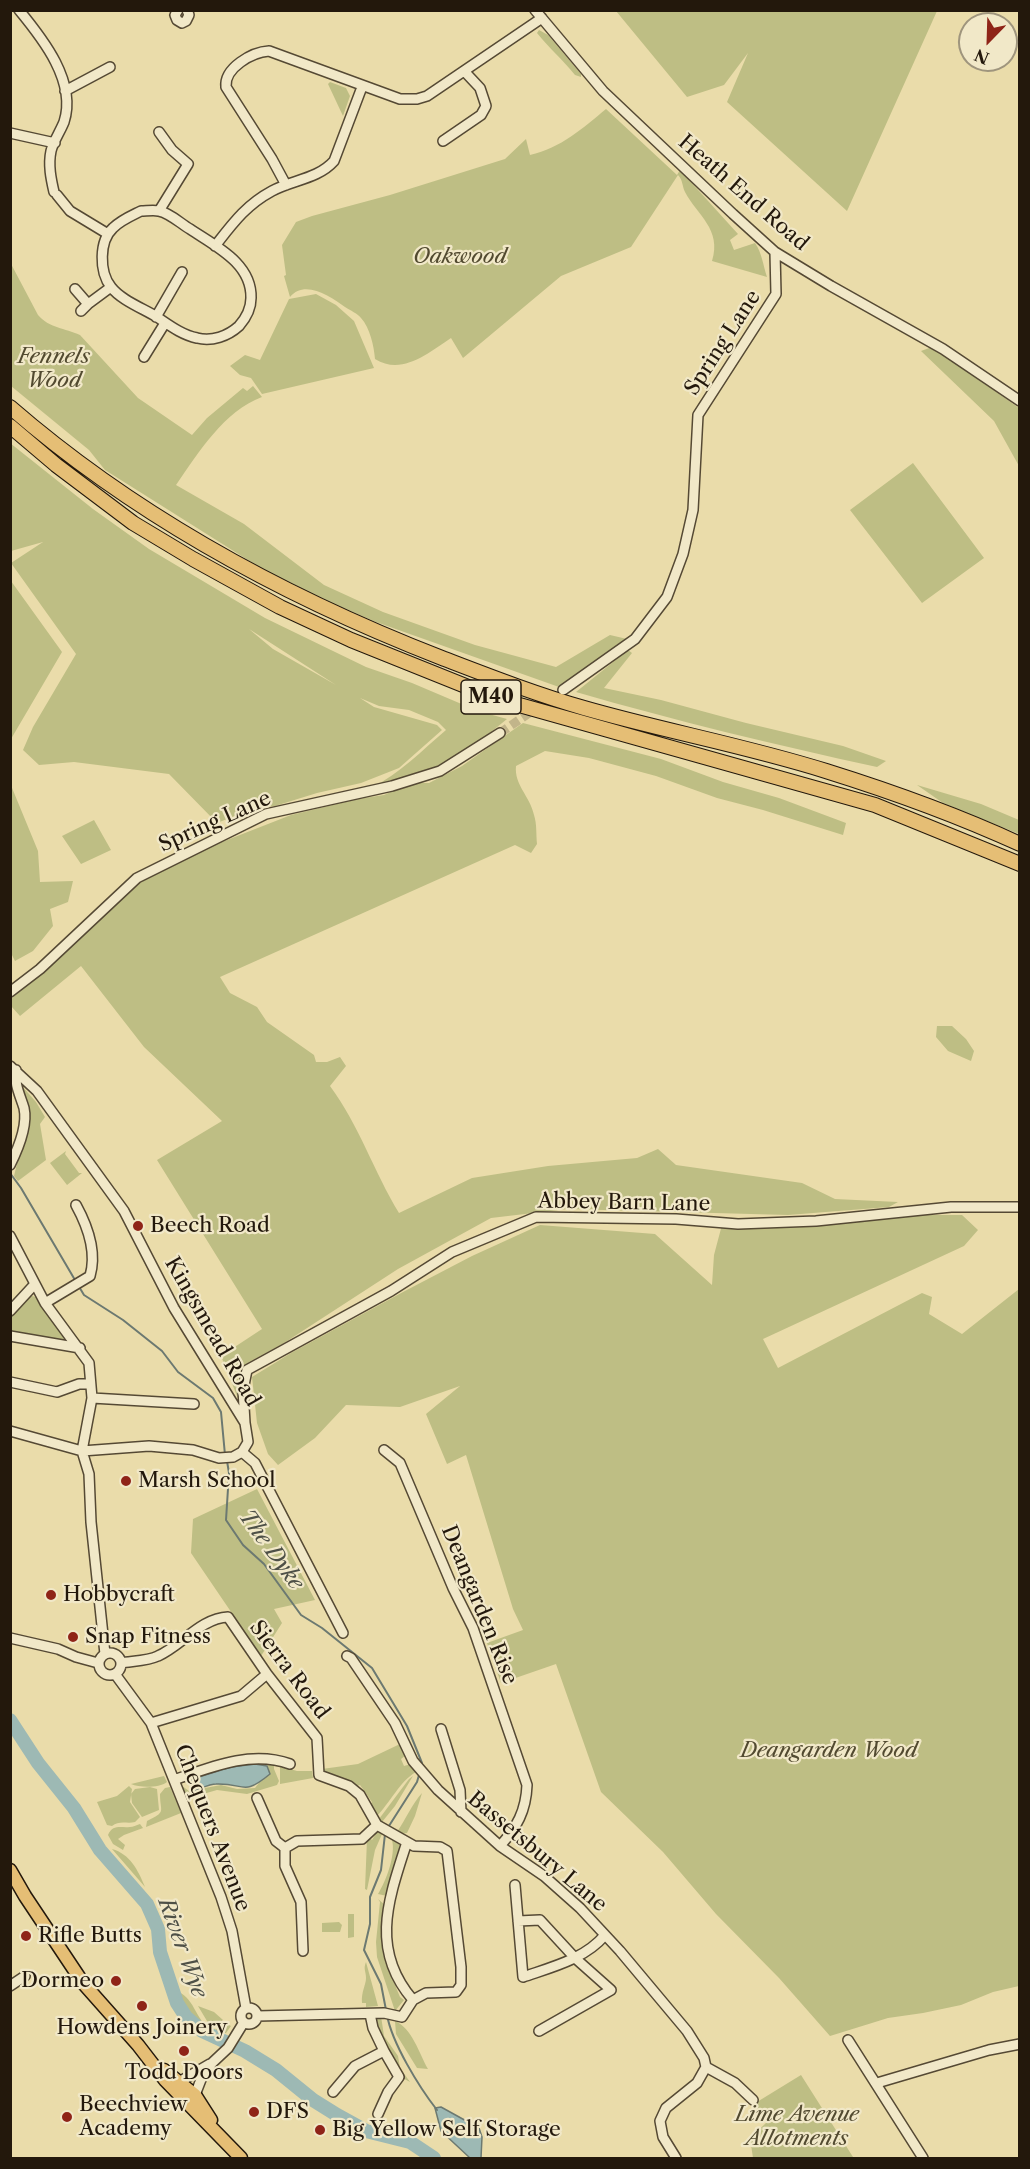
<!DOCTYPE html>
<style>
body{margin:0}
#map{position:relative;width:1030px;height:2169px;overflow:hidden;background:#eadcaa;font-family:"Libre Caslon Text",serif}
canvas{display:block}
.frame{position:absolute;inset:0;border:12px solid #23180c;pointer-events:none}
.north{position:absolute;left:958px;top:12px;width:60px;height:60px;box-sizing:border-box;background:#f1e8c8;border:2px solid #9f957d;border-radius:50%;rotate:203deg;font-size:16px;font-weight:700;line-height:24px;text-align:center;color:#23180c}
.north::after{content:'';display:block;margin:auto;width:21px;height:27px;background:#8f2418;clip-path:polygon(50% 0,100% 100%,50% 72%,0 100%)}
</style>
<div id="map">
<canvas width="1030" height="2169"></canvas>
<div class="frame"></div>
<div class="north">N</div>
</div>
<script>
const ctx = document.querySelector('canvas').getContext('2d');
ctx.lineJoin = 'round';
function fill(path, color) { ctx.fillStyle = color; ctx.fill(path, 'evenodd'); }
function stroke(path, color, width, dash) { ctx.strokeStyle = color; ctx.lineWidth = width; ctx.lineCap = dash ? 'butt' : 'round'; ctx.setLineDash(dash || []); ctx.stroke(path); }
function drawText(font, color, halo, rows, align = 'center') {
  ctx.font = font + ' "Libre Caslon Text",serif'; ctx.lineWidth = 4.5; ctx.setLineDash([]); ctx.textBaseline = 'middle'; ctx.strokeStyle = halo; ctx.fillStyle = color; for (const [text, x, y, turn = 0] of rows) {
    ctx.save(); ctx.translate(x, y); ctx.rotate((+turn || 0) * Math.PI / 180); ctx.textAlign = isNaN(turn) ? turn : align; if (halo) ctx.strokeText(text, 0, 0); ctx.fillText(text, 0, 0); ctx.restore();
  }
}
fill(new Path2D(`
 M 616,11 L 937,11 L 847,211 L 727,102 L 748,53 L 724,85 L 687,97 Z
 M 539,30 L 548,35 L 581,74 L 581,77 L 575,75 C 563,60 549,48 537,33 Z
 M 330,82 L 346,88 L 350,96 L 343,116 L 328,84 Z
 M 606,109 L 677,175 L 680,170 L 738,234 L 730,240 L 734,250 L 755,243 C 762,253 763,265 767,277 L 712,261 C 722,229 697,215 685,192 C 682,186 683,180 678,175 L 631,247 L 561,276 L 463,358 L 451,338 C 428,353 402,376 375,359 C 374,346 370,328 361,318 C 358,314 350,310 345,307 C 331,297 305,279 290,297 L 284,276 L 286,275 L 282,245 L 296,222 L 312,216 L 390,195 L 505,159 L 526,139 L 530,155 C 561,148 583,128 606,109 Z
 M 10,262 L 38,315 C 49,328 65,328 80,335 L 138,398 L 192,435 L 207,418 L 243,388 L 247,391 L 253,386 L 262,397 C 224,411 199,452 176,485 L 244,524 L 324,585 L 383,612 L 475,645 L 556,667 L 610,635 L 627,639 L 559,687 L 376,622 L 334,604 L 259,567 L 105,470 L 89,450 L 11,386 Z
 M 316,294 L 336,305 L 354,321 L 374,368 L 262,394 L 251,378 L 240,375 L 230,366 L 245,355 L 260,360 L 289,299 Z
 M 932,347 L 1019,408 L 1019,466 L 994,421 L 921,351 Z
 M 10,443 L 93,509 L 149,549 L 265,618 L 366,667 L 412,683 L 478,711 L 507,719 L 480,741 L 433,770 L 371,788 C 401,773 421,751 446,730 L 438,722 L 409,710 L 379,706 L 360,698 L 374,707 L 437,725 L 442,730 L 399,768 L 361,783 L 317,793 L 275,806 L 255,808 L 217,823 L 169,774 L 74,762 L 39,765 L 23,750 L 33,727 L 76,654 L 11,563 L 43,542 L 11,551 ZM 249,629 L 336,685 L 273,649 Z
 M 913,463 L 984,558 L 922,603 L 850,510 Z
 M 11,581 L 62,652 L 11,739 Z
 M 628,650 L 632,653 L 604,688 L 661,700 L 746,723 L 843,746 L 886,761 L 877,767 C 776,745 676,721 576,692 Z
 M 523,723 L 661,759 L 723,782 L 779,798 L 846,823 L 843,835 L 763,810 L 717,798 L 656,776 L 589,758 L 545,751 L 516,766 C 514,785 530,796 534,815 C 537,824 536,834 537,844 L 531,853 L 515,845 L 220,977 L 230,993 L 257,1007 L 267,1022 L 314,1055 L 316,1062 L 327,1062 L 340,1057 L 346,1066 L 330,1086 C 359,1125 374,1172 399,1213 L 472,1178 L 548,1166 L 637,1158 L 658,1149 L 676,1165 L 802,1183 L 835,1199 L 898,1202 L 889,1207 L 788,1215 L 567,1209 L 491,1218 L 398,1269 L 284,1343 L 238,1368 L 239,1401 L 221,1356 L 262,1329 L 157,1160 L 222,1121 L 144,1047 L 81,966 L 20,1016 L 11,1006 L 10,1000 L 145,879 L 224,838 L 222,842 L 291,815 L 358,799 L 384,795 L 410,783 L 429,783 L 462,766 Z
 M 10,783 L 38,851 L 40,882 L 73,881 L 68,902 L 50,909 L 53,926 L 33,951 L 15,961 L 10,951 Z
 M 917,785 L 981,804 L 1019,820 L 1019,834 L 943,803 Z
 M 94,820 L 111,850 L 81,864 L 62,836 Z
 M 937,1026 L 952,1026 L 966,1039 L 974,1051 L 971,1061 L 948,1051 L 936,1037 Z
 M 22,1086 L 36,1102 L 45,1117 L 40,1124 L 46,1160 L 18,1181 L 14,1176 L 25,1131 Z
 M 66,1151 L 65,1154 L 79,1173 L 82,1173 L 67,1185 L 50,1163 Z
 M 880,1215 L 962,1215 L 978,1230 L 964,1246 L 763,1339 L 778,1368 L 922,1293 L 932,1297 L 929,1314 L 962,1334 L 1019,1289 L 1019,1986 L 993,1992 L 961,2005 L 923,2013 L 888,2018 L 830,2036 L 779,1978 L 716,1914 L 663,1852 L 601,1792 L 556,1664 L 501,1683 L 487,1643 L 523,1630 L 513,1609 L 466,1455 L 447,1464 L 426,1414 L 460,1386 L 400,1407 L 346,1405 L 315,1438 L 278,1465 L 268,1454 L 257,1423 L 252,1377 L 291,1353 L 403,1292 L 472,1256 L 540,1225 L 655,1234 L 712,1285 L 714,1255 L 723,1221 Z
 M 32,1296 L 36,1297 L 64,1337 L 64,1345 L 11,1333 L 10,1315 L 27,1298 Z
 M 257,1489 L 315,1600 L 274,1609 L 282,1623 L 261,1656 L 191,1553 L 193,1519 Z
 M 400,1744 L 406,1755 L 401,1759 L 404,1766 L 411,1764 L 416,1772 C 400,1781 390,1803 376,1817 L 370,1806 L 372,1802 L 360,1785 L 357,1786 L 341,1778 L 323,1774 L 322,1769 L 358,1764 Z
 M 251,1763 L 274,1763 L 274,1769 L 279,1781 L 277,1785 L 247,1794 L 217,1790 L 196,1796 L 189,1796 L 184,1793 L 182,1786 L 189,1791 L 221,1785 L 237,1789 L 255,1788 L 269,1770 L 268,1768 L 250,1766 L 184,1781 L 236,1765 Z
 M 280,1766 L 297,1771 L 312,1771 L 313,1778 L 280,1784 Z
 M 164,1776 L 167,1782 C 159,1788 140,1788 131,1784 Z
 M 413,1776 L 395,1806 L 382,1822 L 379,1819 L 409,1779 Z
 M 129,1786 L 132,1789 L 130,1802 L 140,1817 L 135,1822 C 127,1824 119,1820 112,1826 L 107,1825 L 97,1802 L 117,1796 Z
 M 150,1787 L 157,1789 L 159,1810 L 142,1817 L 132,1803 L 131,1794 L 135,1789 Z
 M 170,1787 L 181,1813 L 146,1827 L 147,1821 C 167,1811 160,1813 160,1794 L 165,1788 Z
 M 422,1793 L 415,1816 L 407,1833 L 400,1834 L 397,1832 C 406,1819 412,1804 422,1793 Z
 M 140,1824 L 143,1828 L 124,1835 L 118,1839 L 125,1845 L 123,1850 L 113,1844 L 108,1835 C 113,1824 120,1828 130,1827 C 133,1827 136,1825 140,1824 Z
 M 377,1832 L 382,1834 L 375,1850 L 367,1890 L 365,1889 L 367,1839 L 369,1837 L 372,1840 Z
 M 392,1840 L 402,1846 L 387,1896 L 378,1894 C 386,1881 396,1855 392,1840 Z
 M 112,1849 C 130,1854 138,1870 145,1887 Z
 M 378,1899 L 385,1905 C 381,1944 385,1960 400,1997 L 404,2000 L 395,2011 L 377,1957 L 376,1942 L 380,1902 Z
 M 348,1914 L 354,1914 L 354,1937 L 348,1938 Z
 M 339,1922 L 342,1925 L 340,1932 L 322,1932 L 322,1923 Z
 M 366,1962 L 378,2006 L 366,2007 L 366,2003 L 362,2003 C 361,1992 366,1985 366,1978 C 366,1971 363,1969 366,1962 Z
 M 178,1992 C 196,1998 196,2026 215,2030 L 225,2023 L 231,2026 L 226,2033 C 197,2036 191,2014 178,1992 Z
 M 198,2006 L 214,2012 L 223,2020 L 218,2025 L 210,2026 Z
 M 376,2016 L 381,2016 L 384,2036 L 398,2056 L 400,2068 L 410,2082 L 399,2076 L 382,2044 Z
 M 395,2021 C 412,2028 419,2053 428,2069 L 417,2068 L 396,2034 Z
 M 801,2075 L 853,2157 L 852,2158 L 753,2158 L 750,2138 L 767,2122 L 754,2107 L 757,2102 Z`), '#bebe84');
const water = new Path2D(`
 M 255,1764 L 267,1766 L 270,1774 C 242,1797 246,1783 216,1784 C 209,1784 200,1789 193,1791 L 189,1780 L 231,1767 Z
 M 441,2107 L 479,2128 L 482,2137 L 481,2158 L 470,2158 L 441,2131 L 435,2108 Z`);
fill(water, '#9db9b4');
stroke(water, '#6c7971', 1.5);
stroke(new Path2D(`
 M 10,1173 L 21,1188 L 75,1280
 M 78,1285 L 84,1295 L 123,1320 L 162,1351 L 178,1372 L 213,1398 L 221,1412 L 225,1455
 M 227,1461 L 229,1473 L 226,1520 L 243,1545 L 264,1564 L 301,1615 L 322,1628 L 372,1668 L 407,1726 L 422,1763 L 421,1766
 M 387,1829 L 417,1782 L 419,1775
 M 385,1834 L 381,1870 L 370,1897 L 370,1924 L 364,1950 L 381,1984 L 386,2010
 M 387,2015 C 392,2043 419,2087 437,2110
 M 628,2158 L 636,2158`), '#6c7971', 2);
stroke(new Path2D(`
 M 10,1720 L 38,1763 L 74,1808 L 100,1850 L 147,1904 L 158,1929 L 160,1952 L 177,2003 L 186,2017 L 202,2031 L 245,2051 L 276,2070 L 313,2100 L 337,2115 L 366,2131 L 410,2142 L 434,2158`), '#9db9b4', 14);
stroke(new Path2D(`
 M 500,733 L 554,696`), '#c2b58a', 9, [9, 4.5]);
const minor = new Path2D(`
 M 19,10 C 43,39 77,82 64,122 C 60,132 53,142 51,151 C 48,165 51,179 54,192
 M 178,10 L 175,15 L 177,20 L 182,23 L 186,21 L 189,15 L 187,10
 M 535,10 L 603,91 L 733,214 L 775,252 L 831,286 L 943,349 L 1020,401
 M 65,91 L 110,67
 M 159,132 L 172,150 L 188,164 L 159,211
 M 10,133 L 55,143
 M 443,141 L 481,115 L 486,106 L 480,88 L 465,72
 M 286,185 L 272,159 L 226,87 C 224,68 252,52 269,51 L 400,99 L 417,99 L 427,96 L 542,18
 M 57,195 L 70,211 L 108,234
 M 141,211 C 146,211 154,210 159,211 C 170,213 181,224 190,229 C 215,246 252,263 251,298 C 251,308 246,318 239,326 C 228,336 212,342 197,338 C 182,335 169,325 157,317 C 142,308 121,300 111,287 C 99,272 99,241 113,228 C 121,220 131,216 141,211 Z
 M 215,246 C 233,223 246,205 272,191 C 292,180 318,179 334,161 L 362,87
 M 75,289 L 88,304
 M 81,311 L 88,304 L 111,287
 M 156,317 L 182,272
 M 144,357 L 165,323
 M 563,690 L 635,639 L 667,597 L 683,554 L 693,510 L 698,415 L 776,294 L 775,252
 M 10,992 L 40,969 L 137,878 L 266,814 L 392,786 L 440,771 L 500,733
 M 10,1066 L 37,1091 L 124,1211 L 174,1308 L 245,1423 L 248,1442 L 242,1452 L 233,1457 L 219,1458 L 193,1450 L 149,1446 L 82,1451 L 10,1431
 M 10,1165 C 18,1149 28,1126 24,1108 C 20,1095 14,1084 16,1070
 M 10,1236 L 45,1303 L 89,1363 L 92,1398 L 82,1451 L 89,1474 L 91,1522 L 105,1654
 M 45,1303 L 90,1276 C 97,1252 87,1225 76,1205
 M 10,1311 L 34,1285
 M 10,1336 L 80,1348
 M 10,1382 L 57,1392 L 79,1384 L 89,1384
 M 92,1398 L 194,1404
 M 245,1423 L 243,1390 L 247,1370 L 391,1291 L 452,1252 L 536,1217 L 676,1219 L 738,1224 L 816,1221 L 951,1207 L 1020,1207
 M 384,1450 L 400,1463 L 453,1588 L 473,1628 L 527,1785 C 526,1811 517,1827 500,1846
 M 242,1452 L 255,1463 L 343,1633
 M 10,1638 L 58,1649 L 76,1657 L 98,1663
 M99 1664a11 11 0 1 1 22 0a11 11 0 1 1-22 0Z
 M 347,1656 L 351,1658 L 395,1723 L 413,1761 L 438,1790 L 500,1846 L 544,1876 L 580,1908 L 620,1951 L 687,2031 L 704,2058 L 706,2067 L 697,2083 L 666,2108 L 660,2121 L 663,2137 L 676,2158
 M 121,1663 C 132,1661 148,1661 158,1656 C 181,1646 201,1618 228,1617 L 267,1674 L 317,1738 L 319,1775 L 349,1786 L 360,1795 L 377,1825 L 414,1846 L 440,1847 L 447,1851 L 461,1967 L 461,1985 L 456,1992 L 426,1993 L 413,2000 L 402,2017 L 384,2013 L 257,2016
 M 115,1674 L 151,1723 L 221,1897 L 232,1931 L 246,2008
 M 151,1723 L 241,1696 L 267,1674
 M 441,1729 L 460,1790 L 461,1812
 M 174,1780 C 211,1767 251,1750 290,1764
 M 257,1798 L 276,1841 L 285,1848
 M 407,1842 C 389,1898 369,1949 413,2000
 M 515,1885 L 523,1977 C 552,1967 585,1959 605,1935
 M 518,1921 L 540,1920 L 575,1958 L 611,1990 L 539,2031
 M 303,1951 L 301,1902 L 285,1866 L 285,1848 L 297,1841 L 362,1839 L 377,1825
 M 10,1986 L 25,1976
 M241 2016a8 8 0 1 1 16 0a8 8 0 1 1-16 0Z
 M 848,2040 L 923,2158
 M 706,2067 L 735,2083 L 753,2100
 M 877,2083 L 989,2050 L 1020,2044
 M 180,2087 L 179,2082 L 210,2064
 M 333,2092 L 355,2066 L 384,2051 L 373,2028 L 370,2014
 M 195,2095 L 202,2077 L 212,2063 L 228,2048 L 244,2022
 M 378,2114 L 388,2092 L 399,2077 L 384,2051`);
const major = new Path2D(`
 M 10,1870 L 25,1896 L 83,1983 L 138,2045 L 165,2080 L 241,2158
 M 164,2070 L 195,2095 L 211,2120`);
const highway = new Path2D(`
 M 10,407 C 138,518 285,597 442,658 C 489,676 535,694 584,708 C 664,731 747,746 826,771 C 890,791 959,816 1020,844
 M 10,426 L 56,465 L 133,523 L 193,559 L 280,607 L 351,640 L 498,699 L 875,805 L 1020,864`);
stroke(minor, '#554934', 12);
stroke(major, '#23180c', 15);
stroke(highway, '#23180c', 16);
stroke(minor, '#f1e8c8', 9);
stroke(major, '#e5be75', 12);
stroke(highway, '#e5be75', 14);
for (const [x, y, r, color] of [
 [138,1226,6,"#8f2418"],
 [126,1481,6,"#8f2418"],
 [51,1595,6,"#8f2418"],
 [73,1637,6,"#8f2418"],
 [26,1936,6,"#8f2418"],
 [116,1981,6,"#8f2418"],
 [142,2006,6,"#8f2418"],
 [184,2051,6,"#8f2418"],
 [254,2112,6,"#8f2418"],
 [67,2117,6,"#8f2418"],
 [320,2130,6,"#8f2418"]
]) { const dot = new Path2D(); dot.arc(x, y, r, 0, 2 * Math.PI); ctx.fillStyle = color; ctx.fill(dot); stroke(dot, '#f1e8c8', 2); }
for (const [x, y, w] of [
 [491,697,60]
]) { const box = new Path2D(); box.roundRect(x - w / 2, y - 17, w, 34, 4.5); ctx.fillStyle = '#f1e8c8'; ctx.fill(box); stroke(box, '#23180c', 1.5); }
drawText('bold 20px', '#23180c', null, [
 ["M40",491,697]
]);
drawText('21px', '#23180c', '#f1e8c8', [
 ["Heath End Road",743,193,41],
 ["Spring Lane",723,343,-57],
 ["Spring Lane",215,822,-24],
 ["Abbey Barn Lane",624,1203,1],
 ["Kingsmead Road",212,1332,60],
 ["Deangarden Rise",479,1605,68],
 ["Sierra Road",289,1670,53],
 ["Chequers Avenue",212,1828,69],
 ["Bassetsbury Lane",537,1852,40]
]);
drawText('italic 21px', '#524a30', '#f1e8c8', [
 ["Oakwood",460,257],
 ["Fennels",54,357],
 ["Wood",54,381],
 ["Deangarden Wood",829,1751],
 ["Lime Avenue",797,2115],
 ["Allotments",797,2139]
]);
drawText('21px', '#23180c', '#f1e8c8', [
 ["Beech Road",150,1226],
 ["Marsh School",138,1481],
 ["Hobbycraft",63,1595],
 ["Snap Fitness",85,1637],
 ["Rifle Butts",38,1936],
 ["Dormeo",104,1981,"right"],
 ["Howdens Joinery",142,2028,"center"],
 ["Todd Doors",184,2073,"center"],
 ["Beechview",79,2105],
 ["Academy",79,2129],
 ["DFS",266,2112],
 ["Big Yellow Self Storage",332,2130]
], 'left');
drawText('italic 22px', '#4e5047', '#f1e8c8', [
 ["The Dyke",271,1550,54],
 ["River Wye",182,1948,70]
]);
</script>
